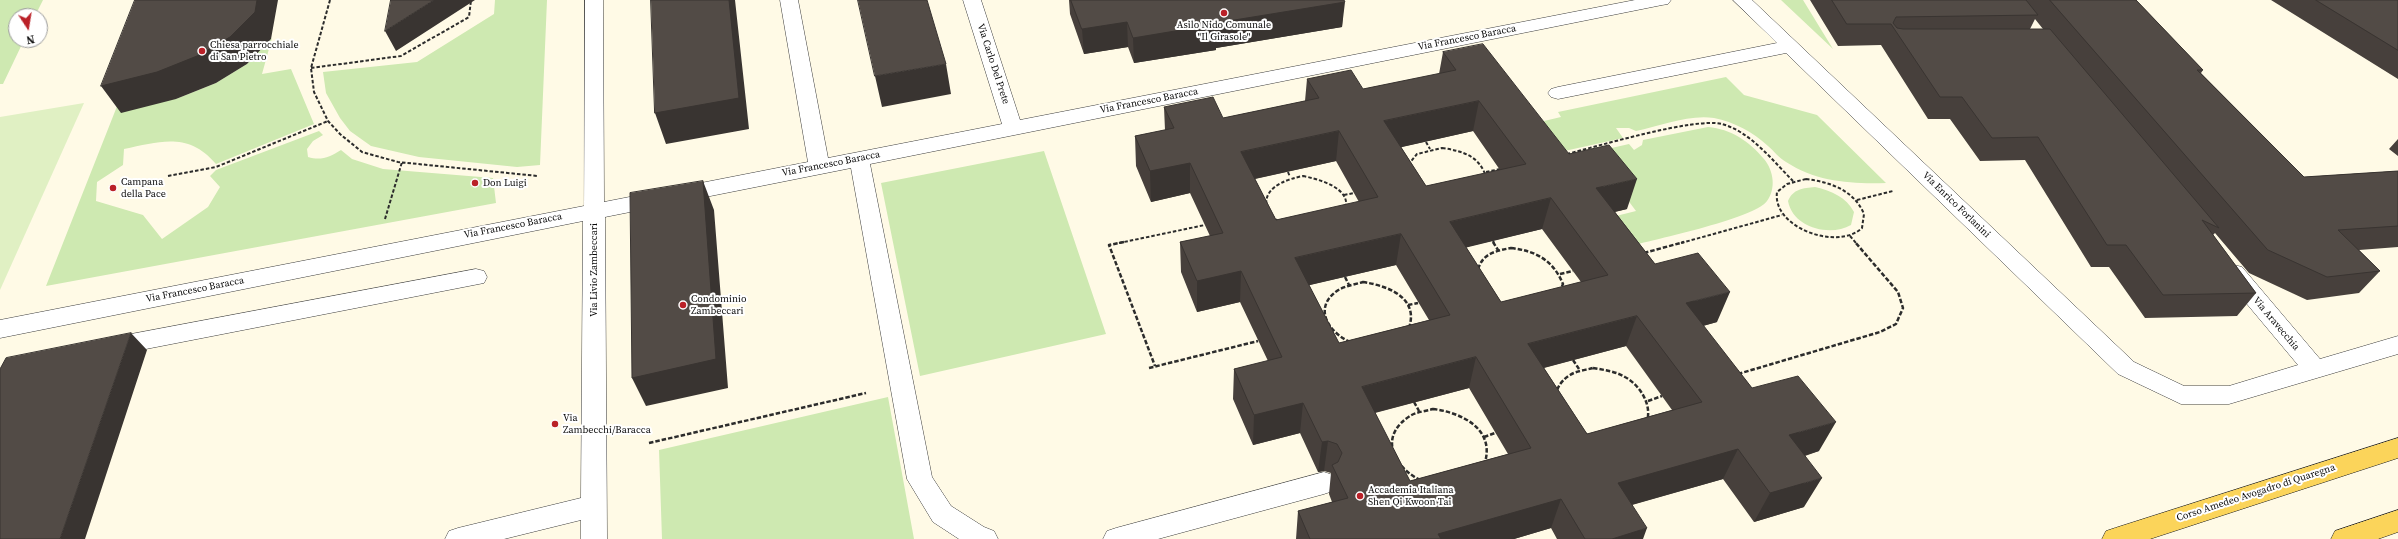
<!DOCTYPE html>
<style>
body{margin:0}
#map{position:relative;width:2398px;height:539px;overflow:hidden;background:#fffae6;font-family:"Source Serif 4",serif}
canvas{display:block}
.north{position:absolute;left:8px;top:8px;width:40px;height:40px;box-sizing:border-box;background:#fff;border:1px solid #9d9d9d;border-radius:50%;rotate:168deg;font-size:11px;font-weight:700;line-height:16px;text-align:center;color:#0a0a0a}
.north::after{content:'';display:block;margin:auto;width:14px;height:18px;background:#ba2128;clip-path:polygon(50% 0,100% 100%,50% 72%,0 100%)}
</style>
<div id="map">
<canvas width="2398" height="539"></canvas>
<div class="north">N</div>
</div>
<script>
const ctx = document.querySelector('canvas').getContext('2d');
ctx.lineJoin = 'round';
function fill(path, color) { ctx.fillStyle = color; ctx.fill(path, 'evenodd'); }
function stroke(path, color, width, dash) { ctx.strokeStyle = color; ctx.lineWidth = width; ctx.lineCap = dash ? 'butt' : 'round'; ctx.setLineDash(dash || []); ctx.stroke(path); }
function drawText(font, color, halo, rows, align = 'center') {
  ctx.font = font + ' "Source Serif 4",serif'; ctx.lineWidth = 4; ctx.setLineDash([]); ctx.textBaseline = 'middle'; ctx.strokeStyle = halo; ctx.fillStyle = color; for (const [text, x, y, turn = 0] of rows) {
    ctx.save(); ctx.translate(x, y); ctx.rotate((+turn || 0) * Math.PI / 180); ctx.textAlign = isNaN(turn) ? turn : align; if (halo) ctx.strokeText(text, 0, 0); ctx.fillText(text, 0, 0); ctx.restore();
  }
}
fill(new Path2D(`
 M 0,0 L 43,0 L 35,16 L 16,16 L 16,40 L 24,40 L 3,84 L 0,84 Z
 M 159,0 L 176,99 L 216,83 L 247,64 L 272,38 L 262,74 L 291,69 L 314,124 L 216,164 C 189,132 161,141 124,149 L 123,165 L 97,182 L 96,201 L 143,215 L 162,239 L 208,207 L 220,187 L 210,176 L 216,170 L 319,131 L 323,135 L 313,141 L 307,149 L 308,157 C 321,161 330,157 341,150 L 352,159 L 383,169 L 493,178 L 496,203 L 46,286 Z
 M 495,0 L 547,0 L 540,165 L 517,167 L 419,157 L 371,146 L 350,131 L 340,118 L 326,93 L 323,72 L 417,62 L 494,14 Z
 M 1781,0 L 1803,0 L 1833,49 Z
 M 1726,77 L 1744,95 L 1817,115 L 1886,183 C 1851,184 1817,182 1786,162 C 1779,158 1774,151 1768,146 C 1753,132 1734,122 1714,118 C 1690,114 1660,126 1636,131 L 1629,128 L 1616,128 L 1623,138 L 1524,160 L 1527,125 L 1561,117 L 1558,112 Z
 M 1708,127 C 1731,129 1749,141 1764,159 C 1774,171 1776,189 1767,201 C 1754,219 1648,241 1622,248 L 1600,220 L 1636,211 L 1615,183 L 1529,167 L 1629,144 L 1634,150 L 1642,145 L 1643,140 Z
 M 1044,151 L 1106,334 L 920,376 L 881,183 Z
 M 1815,187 C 1832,191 1846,197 1854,212 L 1851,225 C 1830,237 1793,228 1788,201 C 1793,189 1803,188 1815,187 Z
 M 888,397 L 914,539 L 662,539 L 659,450 Z`), '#cee9b1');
fill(new Path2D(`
 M 84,103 L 0,290 L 0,117 Z`), '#e0f0c3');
const minor = new Path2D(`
 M 585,0 L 603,0 L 604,202 L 808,162 L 780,0 L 798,0 L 828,158 L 1002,124 L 963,0 L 981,0 L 1020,120 L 1635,0 L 1671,0 L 1668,4 L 1662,5 L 870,164 L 932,477 L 951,506 L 984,527 L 994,531 L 998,539 L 959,539 L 933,522 L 907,479 L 851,168 L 605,217 L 607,539 L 581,539 L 581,520 L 504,539 L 445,539 L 449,531 L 458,528 L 581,498 L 583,221 L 0,338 L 0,320 L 584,206 Z
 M 1733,0 L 1752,0 L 2134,362 L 2184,386 L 2229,386 L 2298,365 L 2226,279 L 2223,273 L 2226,267 L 2234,265 L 2242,267 L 2320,359 L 2398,336 L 2398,354 L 2229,404 L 2181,404 L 2118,374 L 1786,53 L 1558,99 L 1551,97 L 1548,93 L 1551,89 L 1558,87 L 1777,43 Z
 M 476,269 L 484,271 L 487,277 L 484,283 L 110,356 L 102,353 L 98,347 L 102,341 L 110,338 Z
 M 1324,472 L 1333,475 L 1337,483 L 1333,491 L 1324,494 L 1158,539 L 1103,539 L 1107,531 L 1116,528 Z`);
const major = new Path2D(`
 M 2398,438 L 2398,458 L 2150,539 L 2102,539 L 2106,531 L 2115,528 Z
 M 2398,510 L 2398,532 L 2378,539 L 2331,539 L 2335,531 Z`);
stroke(minor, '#3d3d3d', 1);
stroke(major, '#1b1b1b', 1);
stroke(new Path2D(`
 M 330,0 L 311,68 L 314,92 L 328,121 L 340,134 L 362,152 L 398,162 L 538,176
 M 311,68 L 401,56 L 469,17 L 471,0
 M 1426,142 L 1430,149
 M 1442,148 C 1464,151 1482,157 1487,181 C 1483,186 1478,194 1472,196 C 1453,206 1419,197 1410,177 C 1408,173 1408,168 1408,165 L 1417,154 Z
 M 1567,154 C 1599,146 1695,117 1722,124 C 1751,132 1773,161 1793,181
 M 1288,172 L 1290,177
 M 1486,172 L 1500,169
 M 168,176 L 216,167 L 328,121
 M 1303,176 C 1318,179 1353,188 1345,210 C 1342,217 1338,223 1331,226 C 1280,246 1230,190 1303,176 Z
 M 1806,179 C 1830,182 1854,190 1864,214 L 1862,228 C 1838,251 1772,228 1777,192 L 1787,184 Z
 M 1344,195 L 1354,193
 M 1857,200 L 1893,191
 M 385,219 L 402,162
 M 1850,236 L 1856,243
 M 1493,241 L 1494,243
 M 1119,243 L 1205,225
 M 1681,243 L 1782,215`), '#2c2c2c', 2, [3.5, 2]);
stroke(new Path2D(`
 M 1124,242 L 1109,245 L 1155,366
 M 1493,242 L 1498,250
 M 1511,248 C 1536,251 1553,260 1563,284 C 1561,288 1559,294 1556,298 C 1543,316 1510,311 1494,301 C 1486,295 1481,288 1476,279 C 1479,256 1489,252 1511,248 Z
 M 1644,253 L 1684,242
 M 1560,274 L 1573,271
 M 1345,277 L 1349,285
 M 1363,282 C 1382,285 1410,293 1411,316 C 1411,325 1408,332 1402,338 C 1366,370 1293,317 1340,289 C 1346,286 1356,284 1363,282 Z
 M 1408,305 L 1418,303
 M 1573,360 L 1579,369
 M 1149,368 L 1258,341
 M 1593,368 C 1604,370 1615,371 1625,377 C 1645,388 1659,418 1637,435 C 1603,461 1524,405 1570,375 C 1576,371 1586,370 1593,368 Z
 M 1738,374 L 1880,332 L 1896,324 L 1903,308 L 1898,292 L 1855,242
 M 1648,401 L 1662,396
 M 1414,402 L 1419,411
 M 1433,409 C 1459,412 1492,427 1486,458 C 1485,466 1480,474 1474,479 C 1434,509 1357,450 1410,416 C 1416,412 1426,411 1433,409 Z
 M 1484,437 L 1495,433
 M 649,443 L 866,393`), '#2c2c2c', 2.5, [4.5, 2]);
fill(minor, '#fff');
fill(major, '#fbd45a');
fill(new Path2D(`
 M 1069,0 L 1344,0 L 1342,27 L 1216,48 L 1216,50 L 1134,63 L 1128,47 L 1084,54 L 1070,14 Z
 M 1810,0 L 2136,0 L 2203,70 L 2201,73 L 2304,177 L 2398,171 L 2398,247 L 2359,250 L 2380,271 L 2359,293 L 2307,300 L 2249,273 L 2215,233 L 2213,235 L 2256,293 L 2237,316 L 2145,318 L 2109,267 L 2091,267 L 2025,160 L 1980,161 L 1950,119 L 1928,119 L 1881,45 L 1838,46 ZM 2035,19 L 2043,29 L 2030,29 Z
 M 2271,0 L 2398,0 L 2398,79 Z
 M 1443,52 L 1569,154 L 1627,209 L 1615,212 L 1655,264 L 1717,322 L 1703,326 L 1752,388 L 1819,451 L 1805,456 L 1804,507 L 1754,522 L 1723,479 L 1632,505 L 1643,539 L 1557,539 L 1551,528 L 1514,539 L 1296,539 L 1298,511 L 1332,502 L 1329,494 L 1331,473 L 1324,471 L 1318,472 L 1300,433 L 1253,445 L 1233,399 L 1234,369 L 1268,361 L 1240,302 L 1197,312 L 1181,272 L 1180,242 L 1210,236 L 1190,193 L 1151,202 L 1136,166 L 1135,136 L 1165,130 L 1164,107 L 1223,118 L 1305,101 L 1307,79 L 1363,89 L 1439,74 ZM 1473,131 L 1500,170 L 1426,186 L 1401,147 ZM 1336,161 L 1359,202 L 1276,220 L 1255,179 ZM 1542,229 L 1581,282 L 1501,302 L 1466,247 ZM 1396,265 L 1429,320 L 1339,343 L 1309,285 ZM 1626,346 L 1672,410 L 1587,434 L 1544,368 ZM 1469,388 L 1508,454 L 1410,481 L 1375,413 Z
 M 2398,139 L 2398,156 L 2389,149 Z`), '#47403c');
fill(new Path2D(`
 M 257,0 L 278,0 L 271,39 L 247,64 L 216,83 L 176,99 L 121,113 L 101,86 Z
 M 434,0 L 475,0 L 396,51 L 385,31 Z
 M 729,0 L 735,0 L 749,129 L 666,144 L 655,113 Z
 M 1345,2 L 1342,27 L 1216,48 L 1216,50 L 1134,63 L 1133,38 L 1216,23 Z
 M 1127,22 L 1128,47 L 1084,54 L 1082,29 Z
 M 946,64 L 951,94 L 882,107 L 875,76 Z
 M 1479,101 L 1473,131 L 1380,152 L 1384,121 Z
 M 1339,131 L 1336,161 L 1240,182 L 1241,152 Z
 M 1190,163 L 1190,193 L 1151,202 L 1150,171 Z
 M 1637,179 L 1627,209 L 1587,218 L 1596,188 Z
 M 703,181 L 714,210 L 728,388 L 646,406 L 632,378 Z
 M 1551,198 L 1542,229 L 1444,253 L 1450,222 Z
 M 1401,234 L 1396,265 L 1293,289 L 1295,258 Z
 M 1241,271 L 1240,302 L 1197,312 L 1197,281 Z
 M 1730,292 L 1717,322 L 1673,334 L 1686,303 Z
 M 1637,316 L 1626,346 L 1520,374 L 1528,344 Z
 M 131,333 L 147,350 L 85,539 L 60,539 Z
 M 1476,357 L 1469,388 L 1358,417 L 1362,387 Z
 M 1303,403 L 1300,433 L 1253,445 L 1254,415 Z
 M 1836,422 L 1819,451 L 1773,465 L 1789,435 Z
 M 1328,441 L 1324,471 L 1318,472 L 1322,442 Z
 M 1738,449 L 1723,479 L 1606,512 L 1618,483 Z
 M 1822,478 L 1804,507 L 1754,522 L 1770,493 Z
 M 1561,499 L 1551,528 L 1514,539 L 1437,539 L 1438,534 Z
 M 1647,528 L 1643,539 L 1612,539 Z`), '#393431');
const building = new Path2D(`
 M 135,0 L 257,0 L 255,12 L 230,37 L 197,56 L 157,72 L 101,86 Z
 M 391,0 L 434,0 L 385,31 Z
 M 651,0 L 729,0 L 739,98 L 655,113 Z
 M 858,0 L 927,0 L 946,64 L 875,76 Z
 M 1071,0 L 1344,0 L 1345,2 L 1216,23 L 1217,24 L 1133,38 L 1127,22 L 1082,29 Z
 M 1832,0 L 2026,0 L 2038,15 L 1896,17 L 1893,23 L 1897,28 L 1903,29 L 2050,29 L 2219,228 L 2202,220 L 2256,293 L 2163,295 L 2126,245 L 2107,245 L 2038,137 L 1992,138 L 1962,97 L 1940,97 L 1891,24 L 1847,24 Z
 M 2050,0 L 2136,0 L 2203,70 L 2197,70 L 2304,177 L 2398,171 L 2398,226 L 2338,230 L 2380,271 L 2327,277 L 2268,250 Z
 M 2316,0 L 2398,0 L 2398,50 Z
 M 1483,44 L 1569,154 L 1609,145 L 1637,179 L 1596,188 L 1655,264 L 1698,253 L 1730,292 L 1686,303 L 1752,388 L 1798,376 L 1836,422 L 1789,435 L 1822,478 L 1770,493 L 1738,449 L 1618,483 L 1647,528 L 1612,539 L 1585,539 L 1561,499 L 1438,534 L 1441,539 L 1310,539 L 1298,511 L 1348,498 L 1332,465 L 1338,462 L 1342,453 L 1337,444 L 1328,441 L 1322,442 L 1303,403 L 1254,415 L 1234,369 L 1282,357 L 1241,271 L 1197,281 L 1180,242 L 1223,233 L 1190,163 L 1150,171 L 1135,136 L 1174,128 L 1164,107 L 1213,97 L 1223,118 L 1319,98 L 1307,79 L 1351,70 L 1363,89 L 1456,70 L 1443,52 ZM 1479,101 L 1526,164 L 1426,186 L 1384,121 ZM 1339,131 L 1378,197 L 1276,220 L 1241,152 ZM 1551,198 L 1608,275 L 1501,302 L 1450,222 ZM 1401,234 L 1450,315 L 1339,343 L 1295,258 ZM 1637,316 L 1702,402 L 1587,434 L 1528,344 ZM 1476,357 L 1531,448 L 1410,481 L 1362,387 Z
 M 703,181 L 716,359 L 632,378 L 630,193 Z
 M 131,333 L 60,539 L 0,539 L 0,369 L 6,358 Z`);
fill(building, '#524b46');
stroke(building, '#393431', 1);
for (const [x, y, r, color] of [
 [1224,13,4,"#ba2128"],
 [202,51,4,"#ba2128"],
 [475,183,4,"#ba2128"],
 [113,188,4,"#ba2128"],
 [683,305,4,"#ba2128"],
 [555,424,4,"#ba2128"],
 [1360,496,4,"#ba2128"]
]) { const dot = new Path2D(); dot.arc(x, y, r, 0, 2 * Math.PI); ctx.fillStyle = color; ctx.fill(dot); stroke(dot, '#fff', 1.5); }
drawText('10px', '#0a0a0a', '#fff', [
 ["Asilo Nido Comunale",1224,25,"center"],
 ["\"Il Girasole\"",1224,37,"center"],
 ["Chiesa parrocchiale",210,45],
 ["di San Pietro",210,57],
 ["Campana",121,182],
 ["della Pace",121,194],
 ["Don Luigi",483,183],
 ["Condominio",691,299],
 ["Zambeccari",691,311],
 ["Via",563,418],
 ["Zambecchi/Baracca",563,430],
 ["Accademia Italiana",1368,490],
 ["Shen Qi Kwoon Tai",1368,502]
], 'left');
drawText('10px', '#0a0a0a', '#fff', [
 ["Via Francesco Baracca",1467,38,-11],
 ["Via Carlo Del Prete",993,64,72],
 ["Via Francesco Baracca",1149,101,-11],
 ["Via Francesco Baracca",831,164,-11],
 ["Via Enrico Forlanini",1956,205,44],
 ["Via Francesco Baracca",513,226,-11],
 ["Via Livio Zambeccari",594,270,-90],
 ["Via Francesco Baracca",195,290,-11],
 ["Via Aravecchia",2276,324,50],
 ["Corso Amedeo Avogadro di Quaregna",2256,493,-18]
]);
</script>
